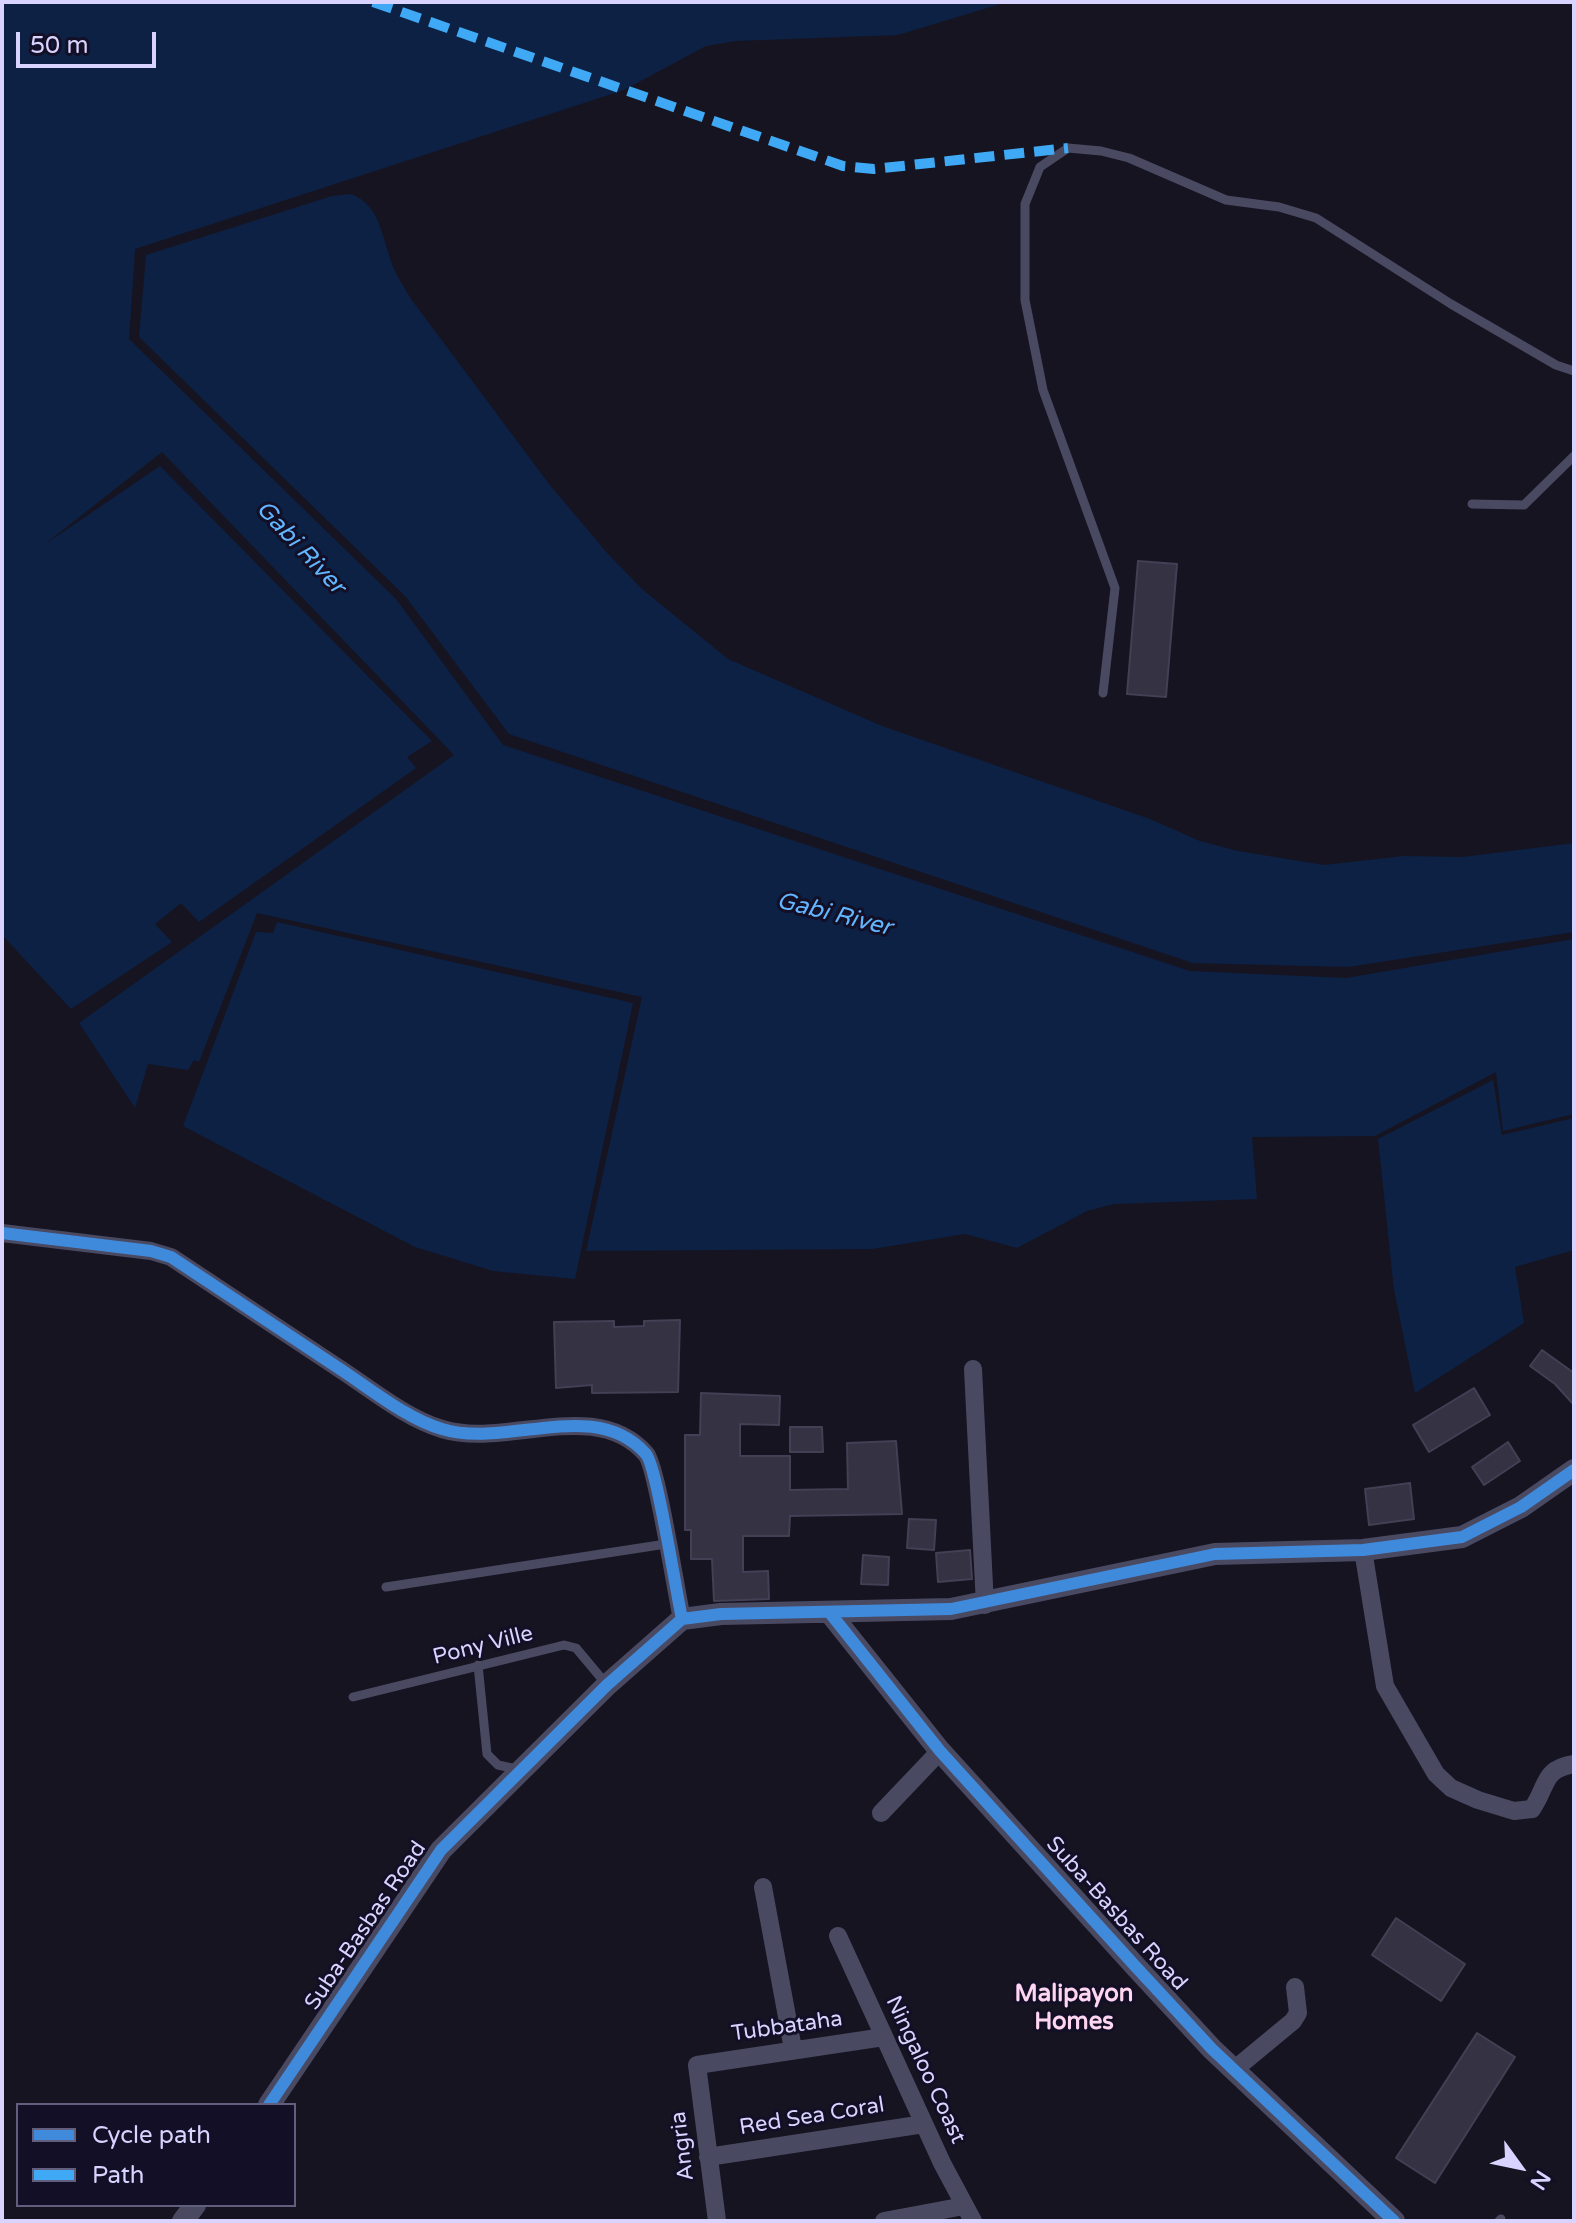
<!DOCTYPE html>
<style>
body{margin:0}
#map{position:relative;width:1576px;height:2223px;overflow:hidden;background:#161421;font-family:"Varela Round",sans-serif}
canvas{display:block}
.frame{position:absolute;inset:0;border:4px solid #d9d4ff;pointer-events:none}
.legend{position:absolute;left:16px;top:2103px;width:280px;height:104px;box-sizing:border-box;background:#130f26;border:2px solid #625e7d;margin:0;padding:10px 14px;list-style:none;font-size:24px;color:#d9d4ff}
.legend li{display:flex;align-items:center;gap:16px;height:40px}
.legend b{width:40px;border:2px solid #625e7d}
.north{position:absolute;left:1480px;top:2127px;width:80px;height:80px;-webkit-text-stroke:6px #130f26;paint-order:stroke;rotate:123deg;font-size:22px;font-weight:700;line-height:32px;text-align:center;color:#d9d4ff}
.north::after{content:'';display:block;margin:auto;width:28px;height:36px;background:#d9d4ff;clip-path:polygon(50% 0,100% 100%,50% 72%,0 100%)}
.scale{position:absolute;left:16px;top:32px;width:140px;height:36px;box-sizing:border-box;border:4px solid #d9d4ff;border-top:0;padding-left:10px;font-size:24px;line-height:28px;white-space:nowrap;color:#d9d4ff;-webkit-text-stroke:6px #130f26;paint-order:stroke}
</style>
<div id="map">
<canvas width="1576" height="2223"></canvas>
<div class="frame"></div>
<ul class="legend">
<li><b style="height:10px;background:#408adc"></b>Cycle path</li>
<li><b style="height:10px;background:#3fa9f5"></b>Path</li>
</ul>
<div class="north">N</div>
<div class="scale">50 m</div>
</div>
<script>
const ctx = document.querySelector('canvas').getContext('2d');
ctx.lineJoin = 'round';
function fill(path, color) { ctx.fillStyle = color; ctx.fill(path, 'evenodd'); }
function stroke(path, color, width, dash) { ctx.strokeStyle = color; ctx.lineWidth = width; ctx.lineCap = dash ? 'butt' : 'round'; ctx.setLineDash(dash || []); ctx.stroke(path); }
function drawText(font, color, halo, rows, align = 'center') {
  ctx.font = font + ' "Varela Round",sans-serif'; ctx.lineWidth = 6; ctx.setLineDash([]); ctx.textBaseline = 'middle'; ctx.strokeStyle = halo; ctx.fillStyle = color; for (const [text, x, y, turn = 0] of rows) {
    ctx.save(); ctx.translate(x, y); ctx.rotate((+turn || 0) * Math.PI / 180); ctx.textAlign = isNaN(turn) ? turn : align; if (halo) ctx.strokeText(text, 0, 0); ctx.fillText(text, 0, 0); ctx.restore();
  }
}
fill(new Path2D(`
 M 2,2 L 1007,2 L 898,35 L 736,41 L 706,46 L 624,90 L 135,249 L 129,339 L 396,599 L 503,745 L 1190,971 L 1346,978 L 1574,939 L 1574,1114 L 1503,1131 L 1496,1072 L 1375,1136 L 1252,1137 L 1257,1199 L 1114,1204 L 1087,1211 L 1017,1248 L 965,1234 L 872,1249 L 586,1251 L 642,997 L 257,913 L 199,1062 L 194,1060 L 188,1070 L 148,1064 L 135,1108 L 79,1023 L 454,755 L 162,452 L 44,545 L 160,466 L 432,741 L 407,757 L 416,768 L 199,922 L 181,903 L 155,924 L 172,942 L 71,1009 L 2,935 Z
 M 351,194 C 383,206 382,243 395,271 C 399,280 406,290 411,299 L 549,484 L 608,554 L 642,589 L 728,659 L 882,726 L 1150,819 L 1200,841 L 1238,851 L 1324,865 L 1404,856 L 1462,857 L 1574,843 L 1574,932 L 1348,967 L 1193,963 L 509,734 L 405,596 L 139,337 L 146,255 L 332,196 Z
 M 277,922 L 633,1003 L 575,1279 L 493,1271 L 415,1247 L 183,1126 L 256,932 L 273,933 Z
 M 1493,1080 L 1502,1135 L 1574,1118 L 1574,1250 L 1515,1267 L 1524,1323 L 1415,1393 L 1394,1290 L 1378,1139 Z`), '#0d2144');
const building = new Path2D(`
 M 1138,561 L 1177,564 L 1166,697 L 1127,694 Z
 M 680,1320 L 678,1392 L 592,1393 L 592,1385 L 556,1388 L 554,1322 L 614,1321 L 614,1327 L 644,1326 L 644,1321 Z
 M 1542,1350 L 1574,1373 L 1574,1405 L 1555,1384 L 1530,1366 Z
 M 1474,1388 L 1490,1415 L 1429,1452 L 1413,1425 Z
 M 701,1393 L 780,1396 L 779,1425 L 740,1424 L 740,1456 L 790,1456 L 790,1490 L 848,1489 L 847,1443 L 896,1441 L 902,1514 L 790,1516 L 789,1536 L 743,1536 L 743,1572 L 768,1571 L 769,1599 L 714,1601 L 712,1559 L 691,1559 L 691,1530 L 685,1530 L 685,1435 L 700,1435 Z
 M 790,1427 L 822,1427 L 823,1452 L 790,1452 Z
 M 1508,1442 L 1520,1461 L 1484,1485 L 1472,1467 Z
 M 1410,1483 L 1414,1519 L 1369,1525 L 1365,1489 Z
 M 909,1519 L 936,1520 L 934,1550 L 907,1548 Z
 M 970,1550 L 972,1579 L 938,1582 L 936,1553 Z
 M 863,1555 L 889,1557 L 888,1585 L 861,1584 Z
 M 1396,1918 L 1465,1964 L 1441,2001 L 1372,1955 Z
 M 1477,2033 L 1515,2057 L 1435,2183 L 1396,2158 Z`);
fill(building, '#343243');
stroke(building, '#433f54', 2);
stroke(new Path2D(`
 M 1472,504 L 1524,505 L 1574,456
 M 1103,693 L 1115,588 L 1043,390 L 1025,300 L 1025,204 L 1040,167 L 1068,148 L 1101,151 L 1129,158 L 1226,200 L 1279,207 L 1316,218 L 1451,304 L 1556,365 L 1574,371
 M 386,1587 L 666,1544
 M 478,1665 L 487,1754 L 498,1765 L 521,1770
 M 353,1697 L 564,1645 L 576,1648 L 607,1685
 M 1499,2221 L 1501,2219`), '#4a4962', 9);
stroke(new Path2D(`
 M 2,1233 L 151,1251 L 171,1257 C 228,1295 286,1333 343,1371 C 373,1391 408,1419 442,1429 C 507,1449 595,1396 646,1454 C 657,1467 676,1592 682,1619
 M 973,1369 L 985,1605
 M 1363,1550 L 1385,1686 L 1436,1774 L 1451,1788 L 1478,1800 L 1514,1811 L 1532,1809 C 1548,1786 1542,1769 1574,1764
 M 881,1813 L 940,1751
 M 763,1887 L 793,2049
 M 838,1936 L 942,2163 L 973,2221
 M 1235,2069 L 1293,2021 L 1298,2013 L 1295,1987
 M 708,2157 L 924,2124
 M 717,2221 L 697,2065 L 884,2037
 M 884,2221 L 964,2206`), '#4a4962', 18);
stroke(new Path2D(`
 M 830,1613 L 940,1751 L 1136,1967 L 1212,2049 L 1394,2221
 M 269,2105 L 441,1850 L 607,1685 L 682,1619 L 721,1614 L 951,1609 L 1215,1554 L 1363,1550 L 1462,1537 L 1521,1507 L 1574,1470
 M 183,2221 L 195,2205`), '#4a4962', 22);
stroke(new Path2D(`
 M 373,2 L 843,166 L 874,169 L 1068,148`), '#3fa9f5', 10, [20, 10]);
stroke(new Path2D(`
 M 2,1233 L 151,1251 L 171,1257 C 228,1295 286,1333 343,1371 C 373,1391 408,1419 442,1429 C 507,1449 595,1396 646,1454 C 657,1467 676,1592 682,1619
 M 830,1613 L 940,1751 L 1136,1967 L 1212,2049 L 1394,2221
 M 269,2105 L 441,1850 L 607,1685 L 682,1619 L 721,1614 L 951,1609 L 1215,1554 L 1363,1550 L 1462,1537 L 1521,1507 L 1574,1470`), '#408adc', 12);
drawText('22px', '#d9d4ff', '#130f26', [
 ["Pony Ville",483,1646,-14],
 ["Suba-Basbas Road",1116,1914,48],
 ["Suba-Basbas Road",366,1926,-56],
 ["Tubbataha",787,2027,-8],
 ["Ningaloo Coast",925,2070,65],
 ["Red Sea Coral",812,2117,-9],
 ["Angria",683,2146,-97]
]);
drawText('italic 24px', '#62b6ff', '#130f26', [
 ["Gabi River",300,548,47],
 ["Gabi River",834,915,14]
]);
drawText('bold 24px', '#ffd6f0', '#130f26', [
 ["Malipayon",1074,1995],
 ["Homes",1074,2023]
]);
</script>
